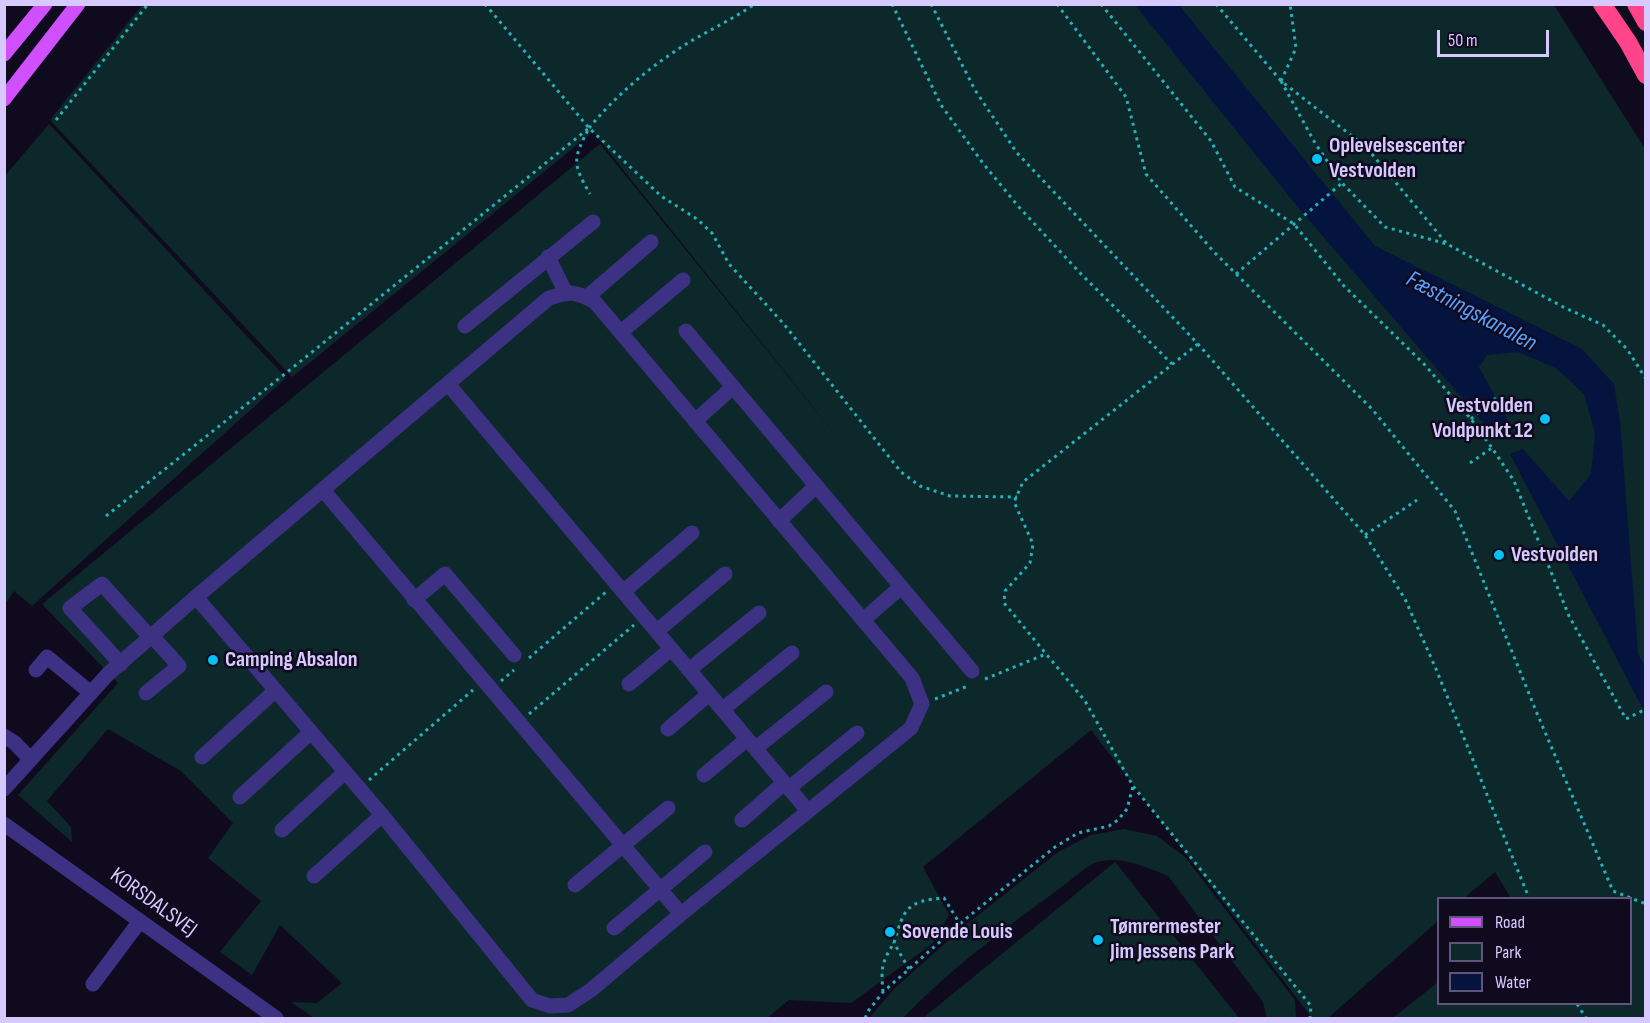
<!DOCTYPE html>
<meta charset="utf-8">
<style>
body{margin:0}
#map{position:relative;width:1650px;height:1023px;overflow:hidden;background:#100a1f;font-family:"Sofia Sans Condensed",sans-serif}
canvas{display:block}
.frame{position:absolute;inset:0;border:6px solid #d5c9ff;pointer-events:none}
.legend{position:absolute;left:1437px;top:897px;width:195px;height:108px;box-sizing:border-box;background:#100a1f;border:2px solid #5f5679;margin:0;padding:8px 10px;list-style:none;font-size:18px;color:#d5c9ff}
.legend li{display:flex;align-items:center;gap:12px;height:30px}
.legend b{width:30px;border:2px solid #5f5679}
.scale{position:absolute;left:1437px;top:30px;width:112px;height:27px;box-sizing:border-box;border:3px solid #d5c9ff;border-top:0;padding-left:8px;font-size:18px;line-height:21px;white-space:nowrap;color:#d5c9ff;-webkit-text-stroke:4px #100a1f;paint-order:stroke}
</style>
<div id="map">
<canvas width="1650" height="1023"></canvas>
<div class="frame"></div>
<ul class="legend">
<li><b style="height:8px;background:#d050ff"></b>Road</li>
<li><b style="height:16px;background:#0d282a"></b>Park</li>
<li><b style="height:16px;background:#05143e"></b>Water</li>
</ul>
<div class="scale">50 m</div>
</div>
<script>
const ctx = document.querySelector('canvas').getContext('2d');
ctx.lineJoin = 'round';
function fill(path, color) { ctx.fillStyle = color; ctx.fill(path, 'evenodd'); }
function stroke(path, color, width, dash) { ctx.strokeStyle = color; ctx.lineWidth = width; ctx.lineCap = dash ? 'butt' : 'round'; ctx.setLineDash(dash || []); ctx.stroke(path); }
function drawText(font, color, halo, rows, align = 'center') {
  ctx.font = font + ' "Sofia Sans Condensed",sans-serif'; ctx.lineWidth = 5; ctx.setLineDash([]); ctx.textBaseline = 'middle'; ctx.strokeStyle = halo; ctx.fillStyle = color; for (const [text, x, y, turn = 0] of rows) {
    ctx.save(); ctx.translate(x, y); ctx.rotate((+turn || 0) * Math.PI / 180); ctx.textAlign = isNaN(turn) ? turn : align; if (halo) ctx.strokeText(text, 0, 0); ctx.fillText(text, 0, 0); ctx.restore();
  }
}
fill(new Path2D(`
 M 142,5 L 1554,5 L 1645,149 L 1645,1018 L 1393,1018 L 1438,982 L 1438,1004 L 1630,1004 L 1630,898 L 1511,898 L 1495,872 L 1464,898 L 1438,898 L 1438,921 L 1328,1018 L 1312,1018 L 1091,730 L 923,867 L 949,915 L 932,944 L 851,1003 L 789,1000 L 767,1018 L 314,1018 L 291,1002 L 317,1003 L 342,983 L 280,925 L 252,975 L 220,952 L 261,901 L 208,858 L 233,823 L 181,771 L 108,729 L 47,801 L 71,827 L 72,842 L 18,795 L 118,683 L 42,604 L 600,144 L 842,443 L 593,132 L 292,377 L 50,120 Z
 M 49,124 L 286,378 L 32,606 L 14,591 L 5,604 L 4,177 Z
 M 1124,829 L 1157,836 L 1185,857 L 1295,1000 L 1296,1018 L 1267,1018 L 1263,1002 L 1168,876 C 1147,867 1120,855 1097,862 C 1086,866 1069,882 1059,889 C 1005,928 949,970 903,1018 L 869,1018 L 894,989 L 962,928 L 1058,852 L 1091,835 Z
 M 1115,862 L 1239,1018 L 923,1018 Z`), '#0d282a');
fill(new Path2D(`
 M 1135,5 L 1179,5 L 1375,246 L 1582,349 L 1614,384 L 1620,421 L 1638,653 L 1645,667 L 1645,713 L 1510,454 L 1523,449 L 1569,501 L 1591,474 L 1595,433 L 1584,394 L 1556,368 L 1518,352 L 1487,355 L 1479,367 L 1507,418 L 1498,440 L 1296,205 Z`), '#05143e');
stroke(new Path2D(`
 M 485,4 L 589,128 L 661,196 L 697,219 L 712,233 L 729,264 L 783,323 L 901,472 L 920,486 L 950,496 L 1017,497
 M 892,4 L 941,105 L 982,162 L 1018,206 L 1081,274 L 1172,364
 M 931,4 L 975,90 L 1017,153 L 1198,344 L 1365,535 L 1405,599 L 1436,669 L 1529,898
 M 1057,4 L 1126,97 L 1146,174 L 1214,252 L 1372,409 L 1455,511 L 1536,711 L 1613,891 L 1646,904
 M 1101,4 L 1211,141 L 1235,187 L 1294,224 L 1344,286 L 1424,364 L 1471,419 L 1492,448 L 1514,481 L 1569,616 L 1626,719 L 1646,709
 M 1216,4 L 1281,81 L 1366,147 L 1447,244
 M 1281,81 L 1315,143 L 1342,183 L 1385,227 L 1447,244 L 1565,308 L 1603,325 L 1627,349 L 1646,379
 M 1281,81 L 1296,48 L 1290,4
 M 56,120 L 148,4
 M 589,128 C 617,94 653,64 691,41 C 712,29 734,18 755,4
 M 1236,274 L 1342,183
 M 1198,344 L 1023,482 L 1014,502 L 1033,544 L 1030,563 L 1005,591 L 1004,603 L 1085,701 L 1133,786 L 1311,1006 L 1310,1018
 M 1471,419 L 1496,398
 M 1470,463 L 1492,448
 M 106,516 L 291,369 L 589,128 C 573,159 572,163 590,194
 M 1365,535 L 1417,500
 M 529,658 L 606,592
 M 985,679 L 1046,654
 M 501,681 L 514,670
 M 935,699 L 968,686
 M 529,714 L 634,625
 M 369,780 L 473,690
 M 909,969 L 894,943 C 904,908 907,901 944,898 L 960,924
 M 883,992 C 881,969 881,963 894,943
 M 1577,1004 L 1586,1018
 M 865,1018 L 869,1010 L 883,992 L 968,917 L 1055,847 L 1078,833 L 1109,826 L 1118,820 L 1127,809 L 1133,786`), '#23b2b9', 3, [3, 4.5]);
stroke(new Path2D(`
 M 548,257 L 566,293
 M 587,297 L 651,242
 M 465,326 L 593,222
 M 686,331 L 972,671
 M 621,332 L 683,280
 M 448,384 L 808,811
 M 695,421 L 733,387
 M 779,521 L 816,486
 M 623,592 L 692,533
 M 196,597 L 382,815 L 532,1000 L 550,1006 L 568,1005 L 591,990 L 681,914
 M 414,600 L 445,574 L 514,655
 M 863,620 L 901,587
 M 657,631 L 725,574
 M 121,664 L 70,608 L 102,584 L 150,637
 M 36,670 L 47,657 L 91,693
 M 689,670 L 759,613
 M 629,684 L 671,649
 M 146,693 L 179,666 L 152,636
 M 723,709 L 792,653
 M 668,729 L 709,694
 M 4,736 L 15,743 L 30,759
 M 756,748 L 826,692
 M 202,757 L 275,691
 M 704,775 L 747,739
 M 789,788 L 857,733
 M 4,789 L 108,674 L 196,597 L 549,298 C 570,291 576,291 595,302 L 912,678 L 922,704 L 911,728 L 681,914 L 323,490
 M 240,797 L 311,732
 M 742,820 L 784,783
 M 4,824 L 276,1018
 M 282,830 L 345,772
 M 314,876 L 382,815
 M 575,885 L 668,808
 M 614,928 L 705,852
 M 93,984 L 140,921`), '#3d3183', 15);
stroke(new Path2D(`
 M 4,54 L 45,4
 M 4,99 L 78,4`), '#d050ff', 15);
stroke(new Path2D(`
 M 1602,4 L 1628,42 L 1646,75
 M 1636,4 L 1646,22`), '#ff448a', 18);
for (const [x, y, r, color] of [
 [1317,159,6,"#00c2f4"],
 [1545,419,6,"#00c2f4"],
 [1499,555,6,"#00c2f4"],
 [213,660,6,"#00c2f4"],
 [890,932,6,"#00c2f4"],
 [1098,940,6,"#00c2f4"]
]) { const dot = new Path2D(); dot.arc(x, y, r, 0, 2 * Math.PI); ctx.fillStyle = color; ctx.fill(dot); stroke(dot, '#100a1f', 2); }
drawText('bold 22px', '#d5c9ff', '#100a1f', [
 ["Oplevelsescenter",1329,146],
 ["Vestvolden",1329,171],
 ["Vestvolden",1533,406,"right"],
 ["Voldpunkt 12",1533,431,"right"],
 ["Vestvolden",1511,555],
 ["Camping Absalon",225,660],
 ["Tømrermester",1110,927],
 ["Jim Jessens Park",1110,952],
 ["Sovende Louis",902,932]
], 'left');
drawText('22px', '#d5c9ff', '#100a1f', [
 ["KORSDALSVEJ",153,903,36]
]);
drawText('italic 24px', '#579fff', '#100a1f', [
 ["Fæstningskanalen",1471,312,28]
]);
</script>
